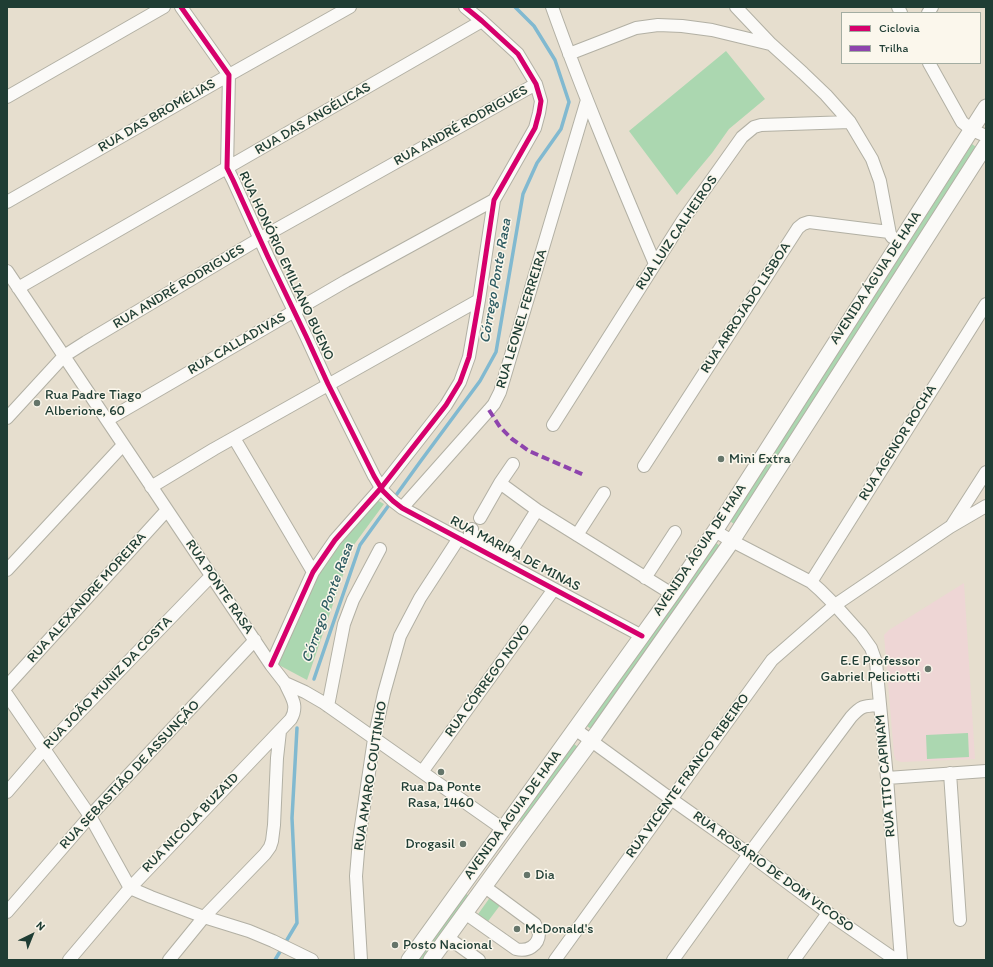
<!DOCTYPE html>
<meta charset="utf-8">
<style>
body{margin:0}
#map{position:relative;width:993px;height:967px;overflow:hidden;background:#e6dece;font-family:Itim,sans-serif}
canvas{display:block}
.frame{position:absolute;inset:0;border:8px solid #1f3d34;pointer-events:none}
.legend{position:absolute;left:841px;top:12px;width:140px;height:52px;box-sizing:border-box;background:#fbf7ec;border:1px solid #a3ada2;margin:0;padding:5px 7px;list-style:none;font-size:12px;color:#1f3d34}
.legend li{display:flex;align-items:center;gap:8px;height:20px}
.legend b{width:20px;border:1px solid #a3ada2}
.north{position:absolute;left:12px;top:915px;width:40px;height:40px;-webkit-text-stroke:3px #fbf7ec;paint-order:stroke;rotate:43deg;font-size:11px;font-weight:700;line-height:16px;text-align:center;color:#1f3d34}
.north::after{content:'';display:block;margin:auto;width:14px;height:18px;background:#1f3d34;clip-path:polygon(50% 0,100% 100%,50% 72%,0 100%)}
</style>
<div id="map">
<canvas width="993" height="967"></canvas>
<div class="frame"></div>
<ul class="legend">
<li><b style="height:5px;background:#d6006c"></b>Ciclovia</li>
<li><b style="height:5px;background:#8e44ad"></b>Trilha</li>
</ul>
<div class="north">N</div>
</div>
<script>
const ctx = document.querySelector('canvas').getContext('2d');
ctx.lineJoin = 'round';
function fill(path, color) { ctx.fillStyle = color; ctx.fill(path, 'evenodd'); }
function stroke(path, color, width, dash) { ctx.strokeStyle = color; ctx.lineWidth = width; ctx.lineCap = dash ? 'butt' : 'round'; ctx.setLineDash(dash || []); ctx.stroke(path); }
function drawText(font, color, halo, rows, align = 'center') {
  ctx.font = font + ' Itim,sans-serif'; ctx.lineWidth = 3; ctx.setLineDash([]); ctx.textBaseline = 'middle'; ctx.strokeStyle = halo; ctx.fillStyle = color; for (const [text, x, y, turn = 0] of rows) {
    ctx.save(); ctx.translate(x, y); ctx.rotate((+turn || 0) * Math.PI / 180); ctx.textAlign = isNaN(turn) ? turn : align; if (halo) ctx.strokeText(text, 0, 0); ctx.fillText(text, 0, 0); ctx.restore();
  }
}
fill(new Path2D(`
 M 964,583 L 975,759 L 901,762 L 896,760 L 894,755 L 884,635 L 889,630 Z`), '#eed6d5');
fill(new Path2D(`
 M 726,51 L 765,99 L 729,129 L 712,153 L 677,195 L 629,131 Z
 M 972,144 L 976,147 L 734,524 L 730,521 Z
 M 377,500 L 384,504 L 353,546 L 307,680 L 277,664 L 322,565 Z
 M 716,543 L 720,546 L 591,729 L 587,726 Z
 M 968,733 L 969,757 L 927,759 L 926,735 Z
 M 574,744 L 578,747 L 522,823 L 518,820 Z
 M 464,892 L 469,896 L 423,960 L 415,960 Z
 M 491,896 L 501,904 L 486,924 L 476,917 Z`), '#abd7b0');
stroke(new Path2D(`
 M 314,679 L 360,545 L 420,462 L 480,381 L 496,352 L 523,194 L 537,163 L 561,129 L 569,102 L 555,60 L 534,26 L 515,7
 M 275,960 L 297,923 L 292,818 L 297,728`), '#81b9d0', 3.5);
const minor = new Path2D(`
 M 181,7 L 229,75 L 227,168 L 233,180 L 268,257 L 306,336 L 328,384 L 374,476 L 383,491 L 393,501 L 402,508 L 642,636
 M 552,7 C 583,94 619,179 655,264
 M 736,7 L 771,44 L 803,73 L 826,95 L 850,122 L 872,159 L 880,181 L 890,234 L 892,237
 M 898,7 L 901,13
 M 928,13 L 932,7
 M 569,54 L 636,28 L 658,25 L 682,26 L 712,30 L 770,44
 M 929,63 L 962,122 L 972,130 L 986,136
 M 7,97 L 164,7
 M 7,202 L 229,75 L 350,7
 M 7,271 L 271,665 L 285,683 L 305,692 L 324,703 L 503,829
 M 18,288 L 482,21
 M 7,418 L 64,356 L 86,342 L 259,239 L 536,84
 M 107,420 L 346,281 L 494,200
 M 553,425 L 683,220 L 742,137 L 754,127 L 761,125 L 850,122
 M 234,438 L 313,572
 M 644,466 L 798,228 L 803,224 L 809,222 L 889,232
 M 500,483 L 537,510 L 672,594
 M 151,487 L 214,449 L 479,300
 M 402,508 L 489,410 L 494,404 L 500,392 L 587,100
 M 480,518 L 500,483 L 513,464
 M 952,525 L 986,472
 M 472,529 L 470,533 L 509,555 L 537,510
 M 715,531 L 732,541 L 811,582 L 820,590 L 835,605 L 861,634 L 871,648 L 876,662 L 887,778 L 901,960
 M 577,535 L 604,493
 M 7,570 L 123,445
 M 645,578 L 675,532
 M 811,582 L 986,304
 M 271,665 L 313,572 L 335,540 L 381,488 L 446,405 L 460,382 L 469,357 L 479,300 L 494,200 L 535,128 L 539,113 L 541,101 L 536,84 L 518,54 L 482,21 L 465,7
 M 7,686 L 167,510
 M 7,695 L 90,816 L 130,888 L 151,897 L 204,917 L 249,931 L 273,941 L 312,960
 M 328,706 L 344,624 L 353,600 L 380,549
 M 575,729 L 671,799 L 749,854 L 828,913 L 896,960
 M 422,772 L 554,589
 M 950,773 L 960,920
 M 887,778 L 986,771
 M 7,792 L 44,749 L 211,576
 M 7,912 L 90,816 L 255,640
 M 465,913 L 516,949 C 527,952 539,946 539,933 C 538,930 536,927 535,924 L 485,887
 M 447,937 L 479,960
 M 69,960 L 130,888 L 291,719 C 299,705 291,697 285,683
 M 169,960 L 204,917 L 265,854 L 270,847 L 272,841 L 274,825 L 277,758 L 280,731
 M 361,960 L 356,876 L 359,840 L 374,739 L 384,693 L 400,636 L 420,598 L 459,538
 M 555,960 L 772,660 L 835,605 L 950,527 L 986,506
 M 673,960 L 749,854 L 851,717 C 862,705 864,706 880,705
 M 794,960 L 828,913`);
const major = new Path2D(`
 M 409,960 L 642,636 L 672,594 L 715,531 L 986,107
 M 431,960 L 518,840 L 597,733 L 732,541 L 986,145`);
stroke(minor, '#b2b0a4', 14);
stroke(major, '#b2b0a4', 17);
stroke(minor, '#fbfaf8', 12);
stroke(major, '#fbfaf8', 15);
stroke(new Path2D(`
 M 489,410 L 500,427 L 512,439 L 529,451 L 584,475`), '#8e44ad', 4, [8, 4]);
stroke(new Path2D(`
 M 181,7 L 229,75 L 227,168 L 233,180 L 268,257 L 306,336 L 328,384 L 374,476 L 383,491 L 393,501 L 402,508 L 642,636
 M 271,665 L 313,572 L 335,540 L 381,488 L 446,405 L 460,382 L 469,357 L 479,300 L 494,200 L 535,128 L 539,113 L 541,101 L 536,84 L 518,54 L 482,21 L 465,7`), '#d6006c', 5);
for (const [x, y, r, color] of [
 [37,403,4,"#65756a"],
 [721,459,4,"#65756a"],
 [928,669,4,"#65756a"],
 [441,772,4,"#65756a"],
 [463,844,4,"#65756a"],
 [527,875,4,"#65756a"],
 [517,929,4,"#65756a"],
 [395,945,4,"#65756a"]
]) { const dot = new Path2D(); dot.arc(x, y, r, 0, 2 * Math.PI); ctx.fillStyle = color; ctx.fill(dot); stroke(dot, '#fbf7ec', 1.5); }
drawText('14px', '#1f3d34', '#fbf7ec', [
 ["RUA DAS BROMÉLIAS",157,116,-30],
 ["RUA DAS ANGÉLICAS",313,119,-30],
 ["RUA ANDRÉ RODRIGUES",461,126,-29],
 ["RUA LUIZ CALHEIROS",677,233,-56],
 ["RUA HONÓRIO EMILIANO BUENO",286,266,65],
 ["AVENIDA ÁGUIA DE HAIA",876,278,-57],
 ["RUA ANDRÉ RODRIGUES",179,287,-31],
 ["RUA ARROJADO LISBOA",746,308,-57],
 ["RUA LEONEL FERREIRA",522,319,-73],
 ["RUA CALLADIVAS",237,344,-30],
 ["RUA AGENOR ROCHA",898,443,-58],
 ["AVENIDA ÁGUIA DE HAIA",700,550,-56],
 ["RUA MARIPA DE MINAS",515,554,28],
 ["RUA PONTE RASA",219,587,56],
 ["RUA ALEXANDRE MOREIRA",87,598,-48],
 ["RUA CÓRREGO NOVO",488,681,-54],
 ["RUA JOÃO MUNIZ DA COSTA",108,683,-46],
 ["RUA SEBASTIÃO DE ASSUNÇÃO",130,775,-47],
 ["RUA AMARO COUTINHO",371,776,-81],
 ["RUA VICENTE FRANCO RIBEIRO",688,776,-54],
 ["RUA TITO CAPINAM",886,776,-95],
 ["AVENIDA ÁGUIA DE HAIA",513,815,-54],
 ["RUA NICOLA BUZAID",191,823,-46],
 ["RUA ROSÁRIO DE DOM VICOSO",773,872,36]
]);
drawText('14px', '#1f3d34', '#fbf7ec', [
 ["Rua Padre Tiago",45,395],
 ["Alberione, 60",45,411],
 ["Mini Extra",729,459],
 ["E.E Professor",920,661,"right"],
 ["Gabriel Peliciotti",920,677,"right"],
 ["Rua Da Ponte",441,787,"center"],
 ["Rasa, 1460",441,803,"center"],
 ["Drogasil",455,844,"right"],
 ["Dia",535,875],
 ["McDonald's",525,929],
 ["Posto Nacional",403,945]
], 'left');
drawText('italic 15px', '#305d63', '#fbf7ec', [
 ["Córrego Ponte Rasa",496,281,-80],
 ["Córrego Ponte Rasa",328,603,-70]
]);
</script>
